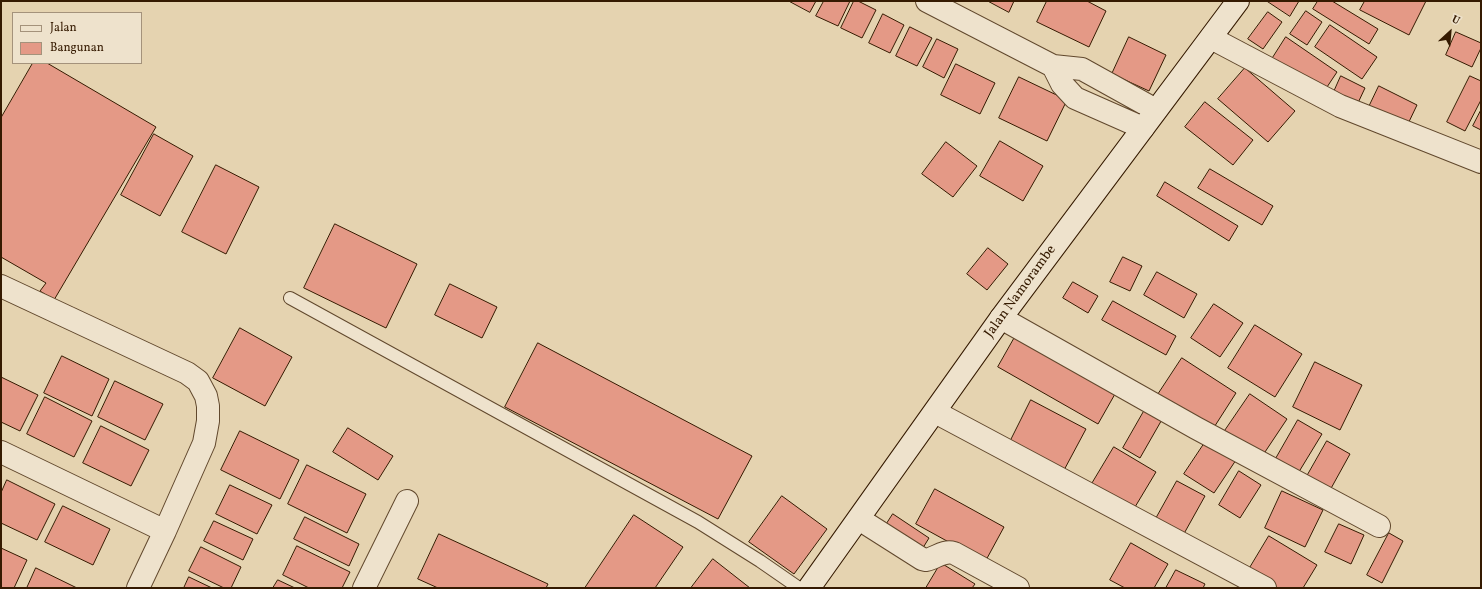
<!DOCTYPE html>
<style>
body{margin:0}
#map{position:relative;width:1482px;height:589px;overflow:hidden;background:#e5d3b0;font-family:Vollkorn,serif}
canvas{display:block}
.frame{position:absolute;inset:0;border:2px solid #351a01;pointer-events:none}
.legend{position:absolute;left:12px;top:12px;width:130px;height:52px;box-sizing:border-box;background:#eee2cc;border:1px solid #a4927b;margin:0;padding:5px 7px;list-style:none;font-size:12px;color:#351a01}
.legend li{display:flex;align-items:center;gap:8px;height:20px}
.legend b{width:20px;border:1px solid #a4927b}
.north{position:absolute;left:1430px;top:12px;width:40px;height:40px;-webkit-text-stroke:3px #eee2cc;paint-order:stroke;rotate:26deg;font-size:11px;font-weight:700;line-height:16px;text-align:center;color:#351a01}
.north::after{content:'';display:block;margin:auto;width:14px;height:18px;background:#351a01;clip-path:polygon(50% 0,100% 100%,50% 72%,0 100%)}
</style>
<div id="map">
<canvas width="1482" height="589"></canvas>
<div class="frame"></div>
<ul class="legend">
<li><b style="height:5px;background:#eee2cc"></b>Jalan</li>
<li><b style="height:11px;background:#e49986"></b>Bangunan</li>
</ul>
<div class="north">U</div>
</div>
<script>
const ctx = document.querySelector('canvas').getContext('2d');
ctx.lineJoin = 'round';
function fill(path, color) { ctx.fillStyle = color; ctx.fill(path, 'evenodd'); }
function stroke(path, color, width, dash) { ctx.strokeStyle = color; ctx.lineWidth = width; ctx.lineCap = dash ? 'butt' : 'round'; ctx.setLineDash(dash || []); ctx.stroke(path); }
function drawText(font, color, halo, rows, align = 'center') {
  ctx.font = font + ' Vollkorn,serif'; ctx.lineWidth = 3; ctx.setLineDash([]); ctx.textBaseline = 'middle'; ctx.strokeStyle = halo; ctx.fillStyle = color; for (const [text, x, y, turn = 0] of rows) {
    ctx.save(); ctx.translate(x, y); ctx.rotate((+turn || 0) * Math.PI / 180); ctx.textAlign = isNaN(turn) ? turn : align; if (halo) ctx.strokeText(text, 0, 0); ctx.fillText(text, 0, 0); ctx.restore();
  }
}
const building = new Path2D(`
 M 789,1 L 816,1 L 810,12 Z
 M 824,1 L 850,1 L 838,26 L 816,16 Z
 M 854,1 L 858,1 L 876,10 L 862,38 L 841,28 Z
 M 988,1 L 1014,1 L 1009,12 Z
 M 1047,1 L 1087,1 L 1106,11 L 1089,47 L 1037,22 Z
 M 1267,1 L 1299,1 L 1290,16 Z
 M 1318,1 L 1332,1 L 1378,29 L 1369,44 L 1313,9 Z
 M 1365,1 L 1426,1 L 1409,35 L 1360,10 Z
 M 1306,11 L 1322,22 L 1307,45 L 1290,34 Z
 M 1268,12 L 1282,22 L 1263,49 L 1248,39 Z
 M 883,14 L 904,25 L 890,53 L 869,43 Z
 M 1330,25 L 1377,57 L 1362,79 L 1315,47 Z
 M 910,27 L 932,38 L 917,66 L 896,56 Z
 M 1456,32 L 1481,43 L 1481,48 L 1472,67 L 1446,55 Z
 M 1129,37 L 1166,55 L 1149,91 L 1112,74 Z
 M 1286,37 L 1337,72 L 1323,93 L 1272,59 Z
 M 937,39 L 958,49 L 944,78 L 923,67 Z
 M 33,63 L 47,63 L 156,127 L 54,300 L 40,291 L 46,283 L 1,257 L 1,118 Z
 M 956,64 L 995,83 L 980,114 L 941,95 Z
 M 1245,68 L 1295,111 L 1268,142 L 1218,99 Z
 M 1341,76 L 1365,88 L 1357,105 L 1333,94 Z
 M 1470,76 L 1481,81 L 1481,100 L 1465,131 L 1447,122 Z
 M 1019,77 L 1067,100 L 1047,141 L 999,118 Z
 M 1379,86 L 1417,105 L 1406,128 L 1368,109 Z
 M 1205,102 L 1253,140 L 1233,165 L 1185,127 Z
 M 1481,110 L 1481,130 L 1473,126 Z
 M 154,134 L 193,156 L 160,216 L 121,195 Z
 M 1000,141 L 1043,166 L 1023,201 L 980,176 Z
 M 946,142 L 977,166 L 953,197 L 922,174 Z
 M 216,165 L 259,187 L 226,254 L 182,232 Z
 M 1210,169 L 1273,206 L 1262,225 L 1198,188 Z
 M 1165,182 L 1238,226 L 1229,241 L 1157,196 Z
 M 335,224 L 417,264 L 386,328 L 304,288 Z
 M 988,248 L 1008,264 L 987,290 L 967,274 Z
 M 1123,257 L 1142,266 L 1130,291 L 1110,282 Z
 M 1157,272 L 1197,294 L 1184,318 L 1144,295 Z
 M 1073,282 L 1098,296 L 1088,313 L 1063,298 Z
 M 450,284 L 497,307 L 482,338 L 435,315 Z
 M 1113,301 L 1176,336 L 1166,355 L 1102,320 Z
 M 1214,304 L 1243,323 L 1220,357 L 1191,338 Z
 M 1255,325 L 1302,354 L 1275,397 L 1228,368 Z
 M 240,328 L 292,357 L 265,406 L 213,378 Z
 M 1015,337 L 1115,394 L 1098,424 L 998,367 Z
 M 538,343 L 752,456 L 718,519 L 505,407 Z
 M 62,356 L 109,379 L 92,416 L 44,393 Z
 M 1182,358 L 1236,393 L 1211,432 L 1157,396 Z
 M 1315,362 L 1362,385 L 1340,430 L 1293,407 Z
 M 1,377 L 38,395 L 20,431 L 1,422 Z
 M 115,381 L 163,404 L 145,440 L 98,417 Z
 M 1250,394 L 1287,419 L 1259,461 L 1222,435 Z
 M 45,397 L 92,421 L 74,457 L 27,434 Z
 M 1031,400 L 1086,429 L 1063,472 L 1009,444 Z
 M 1147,406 L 1164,416 L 1140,458 L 1123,448 Z
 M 1298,420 L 1322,434 L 1297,475 L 1274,462 Z
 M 101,426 L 149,450 L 131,486 L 83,463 Z
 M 348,428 L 393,456 L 378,480 L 333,452 Z
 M 240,431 L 299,460 L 280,499 L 221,470 Z
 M 1206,441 L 1236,460 L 1214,493 L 1184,474 Z
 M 1327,441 L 1350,454 L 1329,492 L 1306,478 Z
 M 1114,447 L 1156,472 L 1132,512 L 1090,487 Z
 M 307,465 L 366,494 L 347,533 L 288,504 Z
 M 1239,471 L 1261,485 L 1240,518 L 1219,505 Z
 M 7,480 L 55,504 L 37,540 L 1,523 L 1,493 Z
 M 1177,481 L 1205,496 L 1181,539 L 1153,524 Z
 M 230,485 L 272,505 L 257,534 L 216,514 Z
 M 935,489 L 1004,527 L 985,562 L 916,524 Z
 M 1282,491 L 1323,510 L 1305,547 L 1265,528 Z
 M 782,496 L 827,529 L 794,574 L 749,542 Z
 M 63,506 L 110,529 L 93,565 L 45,542 Z
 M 893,514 L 929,538 L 921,551 L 884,528 Z
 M 634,515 L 683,547 L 655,588 L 585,588 Z
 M 305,517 L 359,544 L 349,566 L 294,539 Z
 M 214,521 L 253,539 L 243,560 L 204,541 Z
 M 1339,524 L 1364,535 L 1351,564 L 1325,552 Z
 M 1389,533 L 1403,541 L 1382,583 L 1367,575 Z
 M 439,534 L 548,584 L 546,588 L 438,588 L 418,579 Z
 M 1269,536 L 1317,565 L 1303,588 L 1275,588 L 1248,571 Z
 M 1131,543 L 1168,564 L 1154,588 L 1125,588 L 1110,580 Z
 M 297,546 L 350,572 L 342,588 L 309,588 L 283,575 Z
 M 201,547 L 241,567 L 231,588 L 224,588 L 189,571 Z
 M 1,548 L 27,560 L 14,588 L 1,588 Z
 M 713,559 L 750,588 L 691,588 Z
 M 941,563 L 975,584 L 972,588 L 926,588 Z
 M 36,568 L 77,588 L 27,588 Z
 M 1176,570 L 1205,584 L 1203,588 L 1166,588 Z
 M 189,577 L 212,588 L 184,588 Z
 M 278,580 L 295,588 L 273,588 Z`);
fill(building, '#e49986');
stroke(building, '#351a01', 1);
const service = new Path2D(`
 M 290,298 L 698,522 L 760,561 L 799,588`);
const minor = new Path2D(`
 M 927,1 L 1053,66 L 1082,69 L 1156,110
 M 1211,38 L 1340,106 L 1481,162
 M 1053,66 L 1062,84 L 1075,98 L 1143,128
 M 1,286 L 187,373 L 198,381 L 206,396 L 208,406 L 208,421 L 204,443 L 165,531 L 138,588
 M 1001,318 L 1196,428 L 1379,526
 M 935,412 L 1265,588
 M 1,452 L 165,531
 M 859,519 L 922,559 L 926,560 C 936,558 943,550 954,553 L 1018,588
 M 364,588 L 407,501`);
const secondary = new Path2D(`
 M 809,588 L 1001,318 L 1238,1`);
stroke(service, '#61482d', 14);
stroke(minor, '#61482d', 24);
stroke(secondary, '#351a01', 24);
stroke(service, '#eee2cc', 12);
stroke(minor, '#eee2cc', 22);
stroke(secondary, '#eee2cc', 22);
drawText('14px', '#351a01', '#eee2cc', [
 ["Jalan Namorambe",1021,292,-54]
]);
</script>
